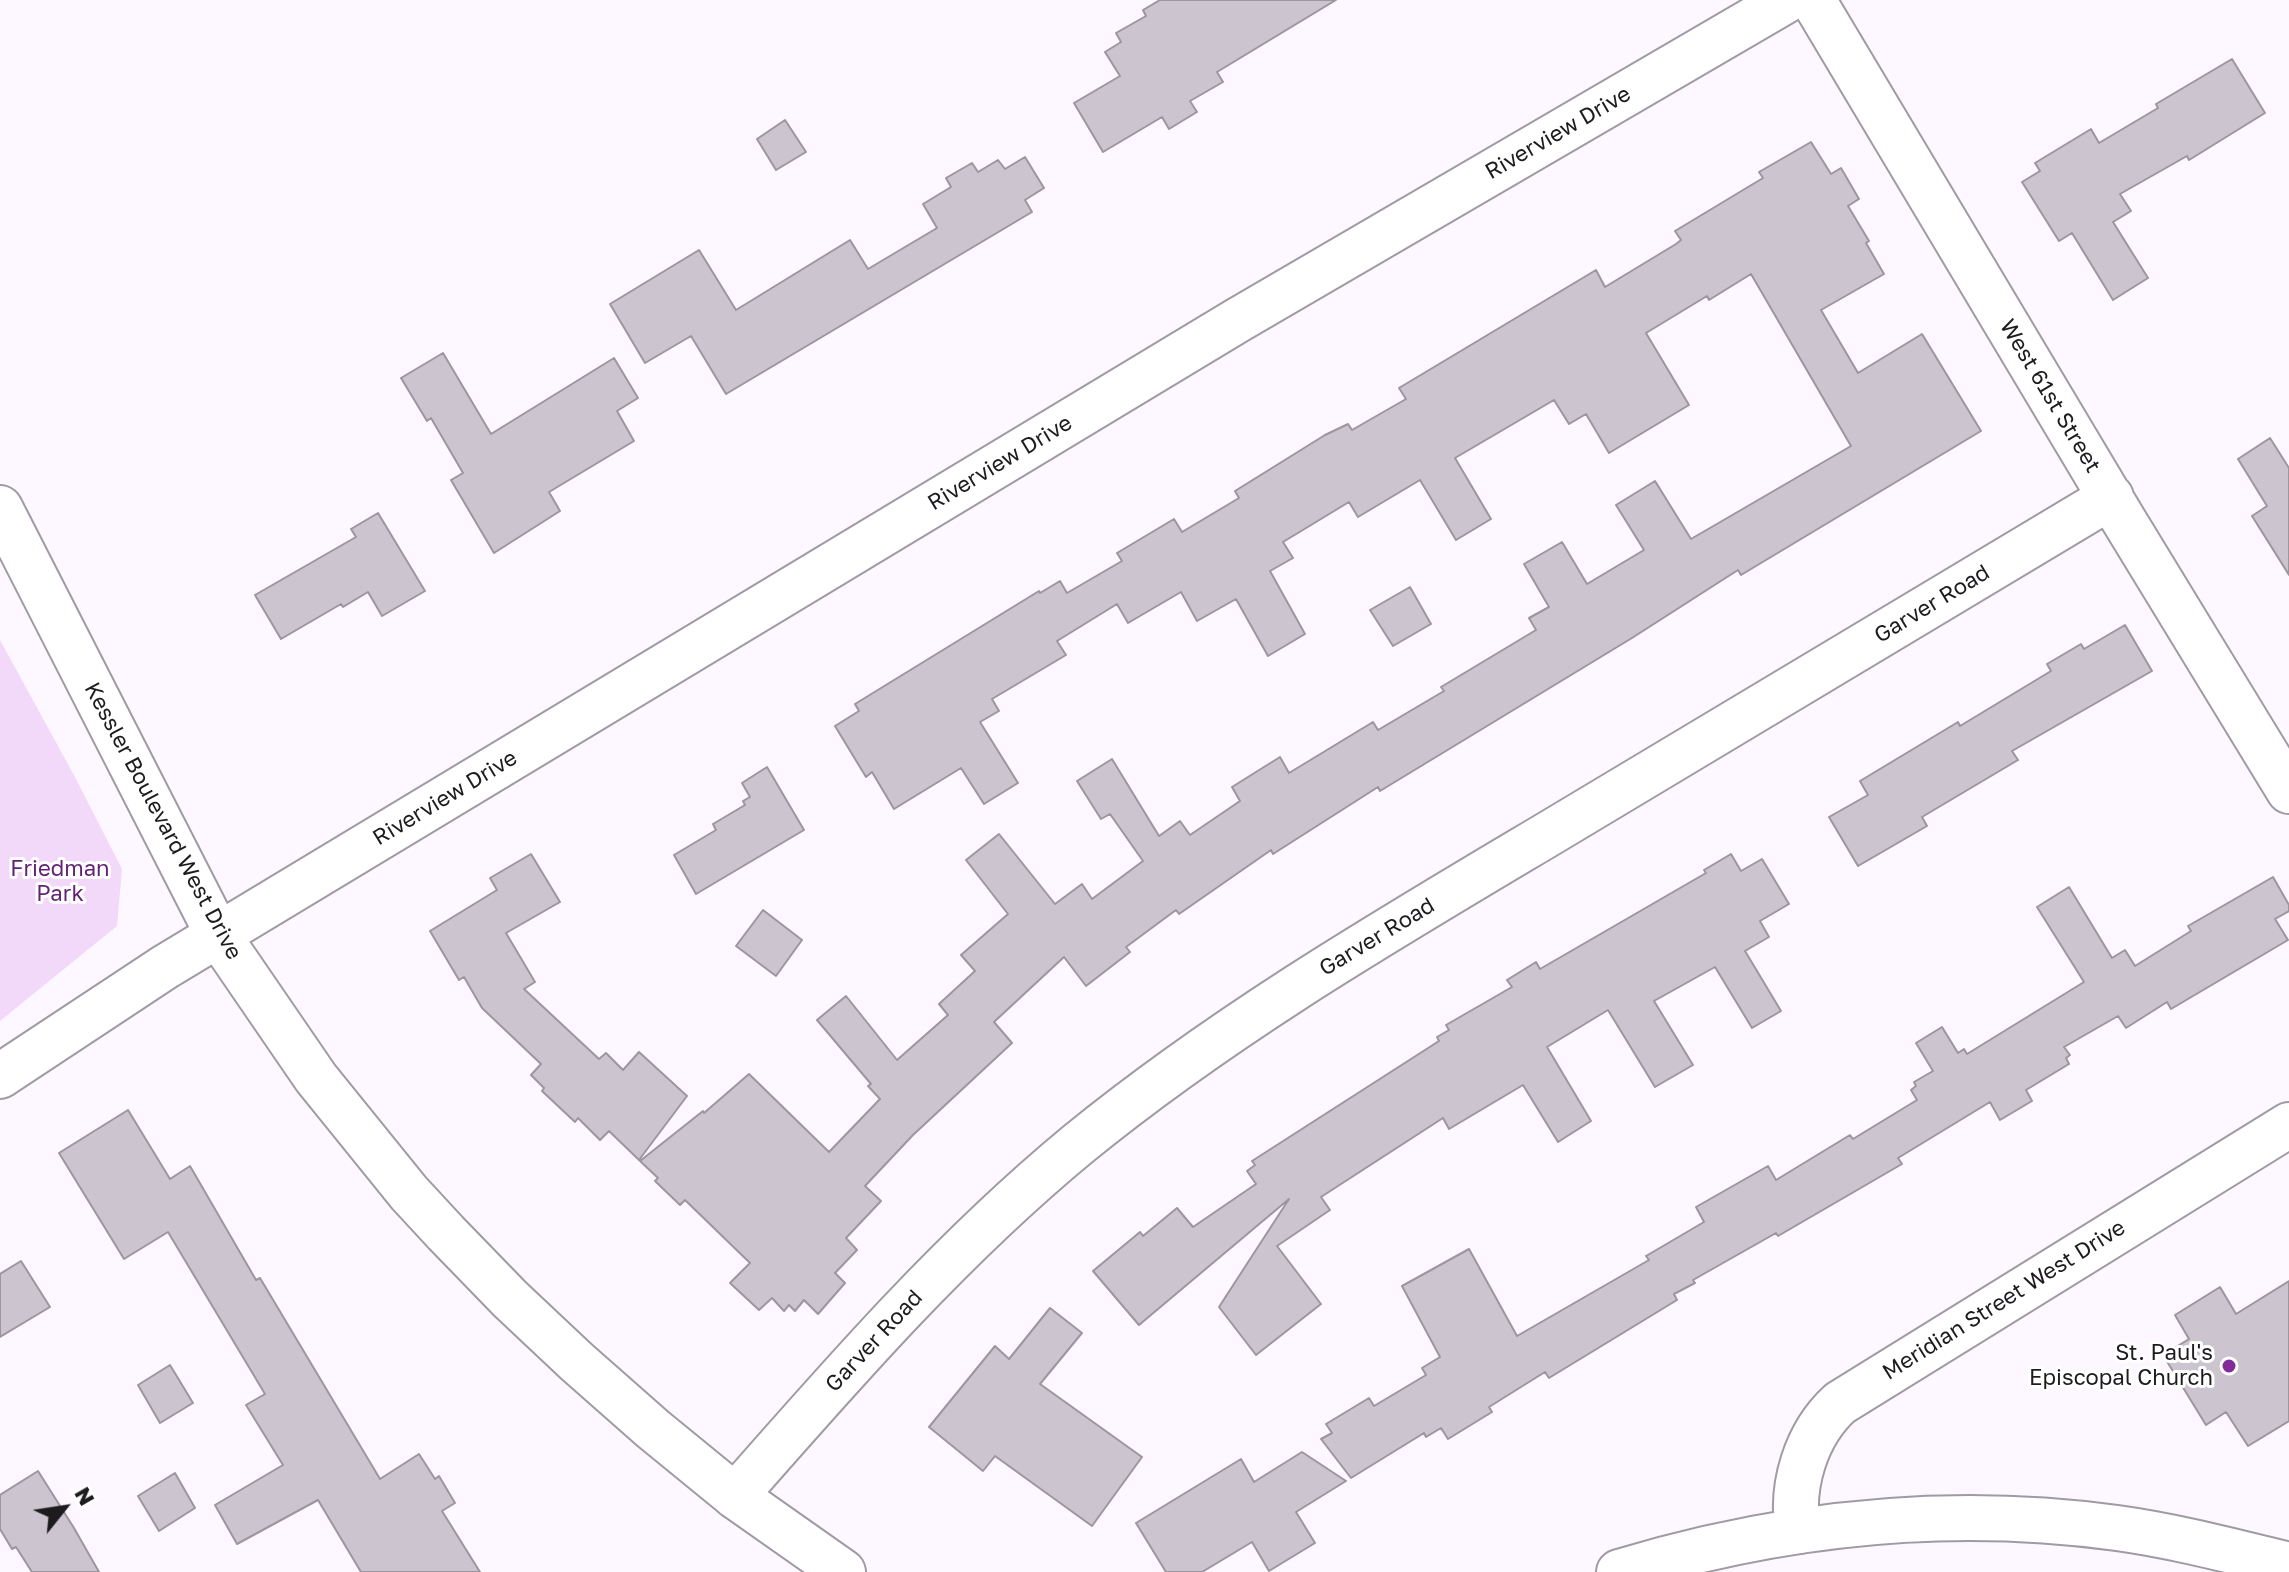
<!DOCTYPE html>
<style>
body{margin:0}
#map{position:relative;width:2289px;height:1572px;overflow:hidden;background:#fdf8ff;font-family:"Golos Text",sans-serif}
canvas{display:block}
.north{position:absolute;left:24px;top:1468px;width:80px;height:80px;-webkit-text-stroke:6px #fff;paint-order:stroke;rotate:60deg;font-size:22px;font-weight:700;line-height:32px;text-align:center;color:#1e1b1f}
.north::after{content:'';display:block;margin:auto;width:28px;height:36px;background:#1e1b1f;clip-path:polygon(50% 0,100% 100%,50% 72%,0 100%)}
</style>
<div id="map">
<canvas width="2289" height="1572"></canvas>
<div class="north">N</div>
</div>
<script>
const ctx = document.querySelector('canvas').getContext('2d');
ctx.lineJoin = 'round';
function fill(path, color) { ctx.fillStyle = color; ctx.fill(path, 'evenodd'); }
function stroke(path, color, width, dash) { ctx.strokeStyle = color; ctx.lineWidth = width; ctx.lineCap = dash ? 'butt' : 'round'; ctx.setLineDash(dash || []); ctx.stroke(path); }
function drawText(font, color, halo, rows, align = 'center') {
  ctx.font = font + ' "Golos Text",sans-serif'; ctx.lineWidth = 6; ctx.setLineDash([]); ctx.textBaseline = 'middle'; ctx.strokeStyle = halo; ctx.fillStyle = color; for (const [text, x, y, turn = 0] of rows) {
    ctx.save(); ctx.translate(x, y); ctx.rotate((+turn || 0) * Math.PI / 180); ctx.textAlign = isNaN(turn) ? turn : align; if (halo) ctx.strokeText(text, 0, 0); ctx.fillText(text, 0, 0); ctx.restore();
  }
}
fill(new Path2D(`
 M 0,640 L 75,777 L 122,869 L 117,926 L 0,1021 Z`), '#f2d9fa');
const building = new Path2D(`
 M 1160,0 L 1336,0 L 1217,72 L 1223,82 L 1190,101 L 1197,112 L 1169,129 L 1162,117 L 1103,152 L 1074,103 L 1120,76 L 1105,52 L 1121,42 L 1116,33 L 1146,16 L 1143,10 Z
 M 2232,59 L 2265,113 L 2189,160 L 2187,156 L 2120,194 L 2131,211 L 2113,222 L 2148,278 L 2113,300 L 2072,233 L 2059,241 L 2022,182 L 2040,171 L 2035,163 L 2091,129 L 2099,143 L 2158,108 L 2156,104 Z
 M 785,120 L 806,152 L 776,170 L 757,139 Z
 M 1811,142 L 1831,174 L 1841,168 L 1859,199 L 1848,206 L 1869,241 L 1866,243 L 1884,274 L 1821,310 L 1858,373 L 1922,334 L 1981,431 L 1741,575 L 1738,570 L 1632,638 L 1380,791 L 1378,787 L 1273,854 L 1271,850 L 1179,914 L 1176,910 L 1126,947 L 1130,952 L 1086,986 L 1064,957 L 994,1022 L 1012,1043 L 913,1135 L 865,1186 L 881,1201 L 846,1238 L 857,1250 L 835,1273 L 845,1283 L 818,1314 L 804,1300 L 795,1311 L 789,1305 L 784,1311 L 772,1298 L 759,1310 L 730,1283 L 750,1263 L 685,1200 L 680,1205 L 655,1181 L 658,1178 L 640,1161 L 703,1111 L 704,1113 L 749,1074 L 829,1152 L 880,1099 L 868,1086 L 871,1084 L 817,1020 L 846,996 L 897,1060 L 948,1015 L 939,1004 L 975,971 L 961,955 L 1008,914 L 966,860 L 999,834 L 1055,904 L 1082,884 L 1092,899 L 1143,861 L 1110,814 L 1101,819 L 1077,781 L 1112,759 L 1159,836 L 1180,821 L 1190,835 L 1240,801 L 1232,787 L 1280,757 L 1289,773 L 1373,722 L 1378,730 L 1444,691 L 1441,687 L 1536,630 L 1529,618 L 1549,607 L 1524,564 L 1562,542 L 1587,584 L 1644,550 L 1616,505 L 1655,481 L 1691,539 L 1851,446 L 1751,274 L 1709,300 L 1707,296 L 1646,333 L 1689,405 L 1609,453 L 1586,414 L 1569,424 L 1554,400 L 1455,458 L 1491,519 L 1456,540 L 1420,480 L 1358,517 L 1349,502 L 1283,542 L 1293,558 L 1270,571 L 1305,634 L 1268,656 L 1236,599 L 1197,621 L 1181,592 L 1128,623 L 1117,604 L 1057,641 L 1066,655 L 992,699 L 999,711 L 980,722 L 1018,783 L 984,804 L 961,768 L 894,809 L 872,772 L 866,777 L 835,726 L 859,711 L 855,704 L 1039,591 L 1040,593 L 1060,581 L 1067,593 L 1122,561 L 1117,553 L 1174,519 L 1182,532 L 1239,498 L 1235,491 L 1325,435 L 1348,424 L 1352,430 L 1406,399 L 1399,388 L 1596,270 L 1605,287 L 1676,244 L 1681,240 L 1675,231 L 1763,178 L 1759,172 Z
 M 1025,157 L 1044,188 L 1025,200 L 1032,212 L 726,394 L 691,336 L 645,363 L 610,304 L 699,250 L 736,310 L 850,240 L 868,269 L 937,228 L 923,204 L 951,187 L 946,178 L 972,163 L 978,172 L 998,160 L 1005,169 Z
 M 443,353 L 491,434 L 614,358 L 638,398 L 617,411 L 634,441 L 549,492 L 560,511 L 494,553 L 451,480 L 463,473 L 431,418 L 427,421 L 401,378 Z
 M 2270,438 L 2289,468 L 2289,575 L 2252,516 L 2267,506 L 2238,459 Z
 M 378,513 L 425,591 L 382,616 L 368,592 L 343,607 L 341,604 L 281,639 L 255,595 L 356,537 L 351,529 Z
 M 1410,587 L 1431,624 L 1393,646 L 1370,610 Z
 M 2125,625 L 2152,671 L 2012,751 L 2018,760 L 1922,817 L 1927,826 L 1858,866 L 1829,817 L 1868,795 L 1860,781 L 1958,722 L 1960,726 L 2051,671 L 2047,664 L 2081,644 L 2084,649 Z
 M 767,767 L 804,830 L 696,894 L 674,855 L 716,830 L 713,824 L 745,805 L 743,801 L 750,797 L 742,783 Z
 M 531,854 L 560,902 L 506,933 L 535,982 L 524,989 L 599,1059 L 606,1053 L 623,1070 L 639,1052 L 687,1096 L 639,1160 L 609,1131 L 600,1140 L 578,1118 L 575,1122 L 542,1091 L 544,1088 L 531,1075 L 541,1064 L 482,1008 L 464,977 L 459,980 L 430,931 L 497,890 L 490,878 Z
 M 1731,854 L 1741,871 L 1762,859 L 1789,904 L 1760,921 L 1769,937 L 1745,951 L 1781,1011 L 1752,1028 L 1715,967 L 1654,1001 L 1693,1065 L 1655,1087 L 1608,1010 L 1547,1047 L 1591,1121 L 1558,1142 L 1523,1085 L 1449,1129 L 1443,1118 L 1321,1197 L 1330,1210 L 1277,1246 L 1321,1304 L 1256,1355 L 1219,1307 L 1289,1199 L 1139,1325 L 1093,1271 L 1140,1232 L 1143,1236 L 1177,1208 L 1193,1227 L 1256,1184 L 1247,1171 L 1255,1165 L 1252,1161 L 1439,1041 L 1437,1037 L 1449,1030 L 1446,1025 L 1512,987 L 1507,980 L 1536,962 L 1540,969 L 1706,873 L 1704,870 Z
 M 2273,877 L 2289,905 L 2289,911 L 2275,919 L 2288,940 L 2171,1009 L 2167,1002 L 2126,1028 L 2118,1016 L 2064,1047 L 2070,1055 L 2066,1058 L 2069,1064 L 2026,1090 L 2032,1101 L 2000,1120 L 1990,1102 L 1898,1158 L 1902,1164 L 1778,1236 L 1776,1233 L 1693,1280 L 1695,1283 L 1674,1294 L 1677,1300 L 1549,1378 L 1545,1372 L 1489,1407 L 1492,1412 L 1448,1439 L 1441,1428 L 1426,1437 L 1424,1433 L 1351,1478 L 1321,1439 L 1332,1433 L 1326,1424 L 1369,1398 L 1374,1406 L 1426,1375 L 1422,1368 L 1440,1357 L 1402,1286 L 1469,1249 L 1517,1336 L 1649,1260 L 1646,1256 L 1704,1222 L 1696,1207 L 1768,1166 L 1776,1180 L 1850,1135 L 1853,1139 L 1917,1100 L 1911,1090 L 1916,1086 L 1914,1082 L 1933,1071 L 1916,1043 L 1942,1027 L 1958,1053 L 1964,1049 L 1967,1054 L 2084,982 L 2037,907 L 2069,887 L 2112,958 L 2125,950 L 2135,966 L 2191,931 L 2188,926 Z
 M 763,910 L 802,940 L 776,976 L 736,946 Z
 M 128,1110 L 170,1179 L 190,1166 L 256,1280 L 260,1278 L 380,1479 L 419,1454 L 435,1479 L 439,1476 L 455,1503 L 442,1511 L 480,1572 L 361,1572 L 318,1500 L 237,1544 L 215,1505 L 283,1465 L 246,1405 L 265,1394 L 168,1232 L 124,1259 L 59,1153 Z
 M 21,1261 L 50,1307 L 0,1337 L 0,1274 Z
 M 2289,1281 L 2289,1421 L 2248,1446 L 2226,1412 L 2206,1425 L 2163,1355 L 2189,1339 L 2175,1315 L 2220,1287 L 2236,1314 Z
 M 1050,1308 L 1082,1333 L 1040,1384 L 1142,1457 L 1092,1526 L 995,1456 L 983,1471 L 929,1427 L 995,1346 L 1009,1359 Z
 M 170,1365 L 193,1403 L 160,1423 L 138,1385 Z
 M 1302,1452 L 1346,1481 L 1296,1512 L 1315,1543 L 1269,1571 L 1252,1542 L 1202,1572 L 1166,1572 L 1136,1523 L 1241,1459 L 1254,1482 Z
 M 38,1471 L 74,1528 L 99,1572 L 32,1572 L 16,1547 L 12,1549 L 0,1529 L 0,1495 Z
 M 175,1473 L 195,1508 L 159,1531 L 138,1496 Z`);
fill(building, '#ccc4ce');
stroke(building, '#9d969f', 2);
const minor = new Path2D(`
 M 1813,0 L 2123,519 L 2289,791
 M 0,1076 L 165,967 L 1238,320 L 1787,0
 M 735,1496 C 843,1373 950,1250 1077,1145 C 1224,1025 1387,930 1550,833 C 1737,721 1924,609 2111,497
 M 1798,1531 C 1790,1486 1806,1434 1840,1403 L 2289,1125`);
const primary = new Path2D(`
 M 0,508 L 218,935 L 316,1078 L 409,1193 L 446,1233 L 510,1299 L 577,1362 L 653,1429 L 735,1496 L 843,1572
 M 1619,1572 C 1781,1523 1949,1505 2117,1528 C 2175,1536 2232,1551 2289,1565`);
stroke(minor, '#a19aa4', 48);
stroke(primary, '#a19aa4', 48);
stroke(minor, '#fff', 44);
stroke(primary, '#fff', 44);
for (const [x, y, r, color] of [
 [2229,1366,8,"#822c9a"]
]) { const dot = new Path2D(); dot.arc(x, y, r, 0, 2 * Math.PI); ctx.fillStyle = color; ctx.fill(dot); stroke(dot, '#fff', 3); }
drawText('22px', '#1e1b1f', '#fff', [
 ["Riverview Drive",1558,133,-30],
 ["West 61st Street",2050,396,59],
 ["Riverview Drive",1000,463,-31],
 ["Garver Road",1932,604,-31],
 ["Riverview Drive",445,798,-31],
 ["Kessler Boulevard West Drive",163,821,62],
 ["Garver Road",1377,937,-31],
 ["Meridian Street West Drive",2004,1300,-32],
 ["Garver Road",874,1341,-47]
]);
drawText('22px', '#622374', '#fff', [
 ["Friedman",60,869],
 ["Park",60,894]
]);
drawText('22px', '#1e1b1f', '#fff', [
 ["St. Paul's",2213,1353],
 ["Episcopal Church",2213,1378]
], 'right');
</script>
